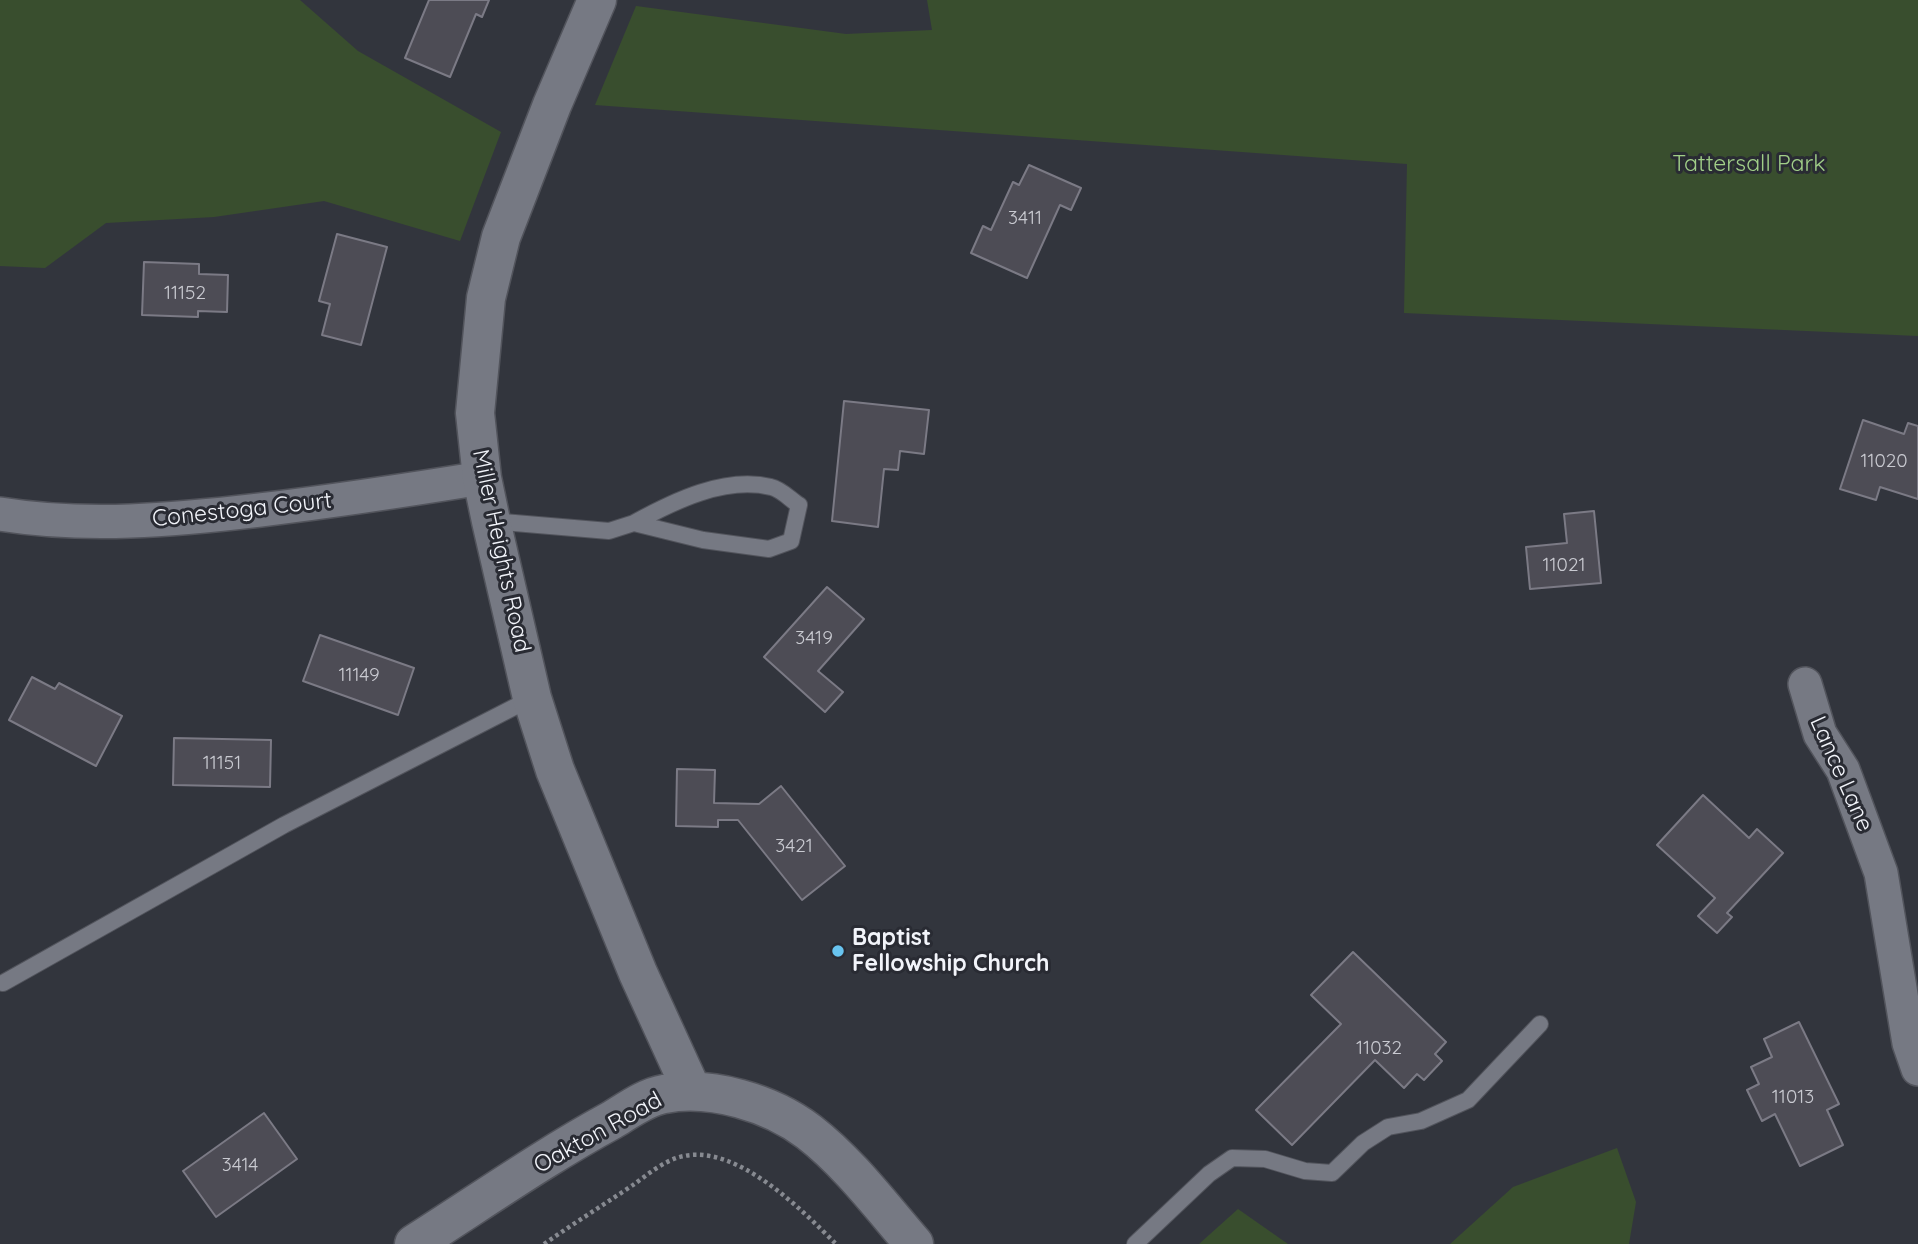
<!DOCTYPE html>
<style>
body{margin:0}
canvas{display:block;background:#32353d}
</style>
<canvas width="1918" height="1244"></canvas>
<script>
const ctx = document.querySelector('canvas').getContext('2d');
ctx.lineJoin = 'round';
function fill(path, color) { ctx.fillStyle = color; ctx.fill(path, 'evenodd'); }
function stroke(path, color, width, dash) { ctx.strokeStyle = color; ctx.lineWidth = width; ctx.lineCap = dash ? 'butt' : 'round'; ctx.setLineDash(dash || []); ctx.stroke(path); }
function drawText(font, color, halo, rows, align = 'center') {
  ctx.font = font + ' Quicksand,sans-serif'; ctx.lineWidth = 6; ctx.setLineDash([]); ctx.textBaseline = 'middle'; ctx.strokeStyle = halo; ctx.fillStyle = color; for (const [text, x, y, turn = 0] of rows) {
    ctx.save(); ctx.translate(x, y); ctx.rotate((+turn || 0) * Math.PI / 180); ctx.textAlign = isNaN(turn) ? turn : align; if (halo) ctx.strokeText(text, 0, 0); ctx.fillText(text, 0, 0); ctx.restore();
  }
}
fill(new Path2D(`
 M 0,0 L 300,0 L 358,51 L 501,132 L 460,241 L 324,201 L 214,217 L 106,223 L 45,268 L 0,266 Z
 M 927,0 L 1918,0 L 1918,336 L 1404,313 L 1407,164 L 595,105 L 636,6 L 846,34 L 932,30 Z
 M 1617,1148 L 1636,1202 L 1629,1244 L 1450,1244 L 1513,1187 Z
 M 1238,1209 L 1288,1244 L 1199,1244 Z`), '#394e2e');
const building = new Path2D(`
 M 429,0 L 489,0 L 482,17 L 476,14 L 450,77 L 405,58 Z
 M 1029,165 L 1081,188 L 1071,210 L 1060,205 L 1027,278 L 971,253 L 983,226 L 991,230 L 1013,182 L 1019,185 Z
 M 337,234 L 387,247 L 361,345 L 322,335 L 330,304 L 319,301 Z
 M 144,262 L 199,264 L 199,274 L 228,275 L 227,312 L 198,311 L 198,317 L 142,315 Z
 M 844,401 L 929,410 L 924,454 L 900,451 L 898,470 L 884,469 L 878,527 L 832,521 Z
 M 1863,420 L 1904,434 L 1908,423 L 1918,426 L 1918,499 L 1880,487 L 1876,500 L 1840,489 Z
 M 1594,511 L 1601,583 L 1530,589 L 1526,547 L 1567,543 L 1564,514 Z
 M 827,587 L 864,619 L 818,671 L 843,692 L 825,712 L 764,657 Z
 M 320,635 L 414,668 L 398,715 L 303,681 Z
 M 32,677 L 55,689 L 59,683 L 122,716 L 96,766 L 9,720 Z
 M 174,738 L 271,740 L 270,787 L 173,785 Z
 M 677,769 L 715,770 L 714,803 L 759,804 L 781,786 L 845,866 L 802,900 L 738,820 L 718,820 L 718,827 L 676,826 Z
 M 1703,795 L 1749,838 L 1757,829 L 1783,853 L 1727,913 L 1732,917 L 1717,933 L 1698,916 L 1715,898 L 1657,845 Z
 M 1353,952 L 1446,1042 L 1435,1054 L 1442,1061 L 1424,1080 L 1417,1074 L 1404,1088 L 1375,1060 L 1292,1145 L 1256,1110 L 1341,1024 L 1311,995 Z
 M 1799,1022 L 1839,1104 L 1827,1110 L 1843,1145 L 1800,1166 L 1775,1114 L 1762,1121 L 1747,1090 L 1759,1084 L 1751,1067 L 1772,1057 L 1764,1039 Z
 M 264,1113 L 297,1159 L 216,1217 L 183,1171 Z`);
fill(building, '#4d4c55');
stroke(building, '#7b7a85', 2);
const service = new Path2D(`
 M 491,521 L 609,531 L 634,523 L 703,540 L 769,549 L 791,541 L 799,505 C 791,500 781,489 771,487 C 725,476 674,501 634,523
 M 3,983 L 284,825 L 532,698
 M 1135,1244 L 1209,1174 L 1232,1158 L 1265,1159 L 1305,1171 L 1332,1173 L 1363,1143 L 1388,1127 L 1421,1121 L 1468,1100 L 1540,1024`);
const minor = new Path2D(`
 M 0,514 C 87,528 174,520 260,510 C 335,501 408,490 482,478
 M 1805,684 L 1820,734 L 1843,770 L 1881,873 L 1909,1043 L 1918,1069`);
const tertiary = new Path2D(`
 M 597,0 L 552,105 L 501,237 L 486,298 L 475,413 L 482,478 L 491,521 L 532,698 L 555,770 L 638,973 L 692,1091
 M 414,1244 C 480,1202 544,1157 612,1120 C 627,1111 646,1097 664,1094 C 711,1085 771,1103 809,1132 C 849,1163 881,1206 914,1244`);
stroke(service, '#52545c', 18);
stroke(minor, '#52545c', 36);
stroke(tertiary, '#52545c', 41);
stroke(new Path2D(`
 M 544,1244 C 573,1224 603,1205 633,1185 C 647,1175 666,1159 684,1156 C 738,1145 802,1210 836,1244`), '#878a91', 4.5, [3.5, 3.5]);
stroke(service, '#767983', 16);
stroke(minor, '#767983', 33);
stroke(tertiary, '#767983', 38);
for (const [x, y, r, color] of [
 [838,951,7,"#68c4f0"]
]) { const dot = new Path2D(); dot.arc(x, y, r, 0, 2 * Math.PI); ctx.fillStyle = color; ctx.fill(dot); stroke(dot, '#292b33', 2.5); }
drawText('19px', '#c9cad1', null, [
 ["3411",1025,218],
 ["11152",185,293],
 ["11020",1884,461],
 ["11021",1564,565],
 ["3419",814,638],
 ["11149",359,675],
 ["11151",222,763],
 ["3421",794,846],
 ["11032",1379,1048],
 ["11013",1793,1097],
 ["3414",240,1165]
]);
drawText('23px', '#a1cf88', '#292b33', [
 ["Tattersall Park",1749,164]
]);
drawText('23px', '#f2f4fa', '#292b33', [
 ["Conestoga Court",242,510,-6],
 ["Miller Heights Road",501,551,78],
 ["Lance Lane",1841,774,66],
 ["Oakton Road",598,1133,-29]
]);
drawText('bold 23px', '#f2f4fa', '#292b33', [
 ["Baptist",852,938],
 ["Fellowship Church",852,964]
], 'left');
</script>
